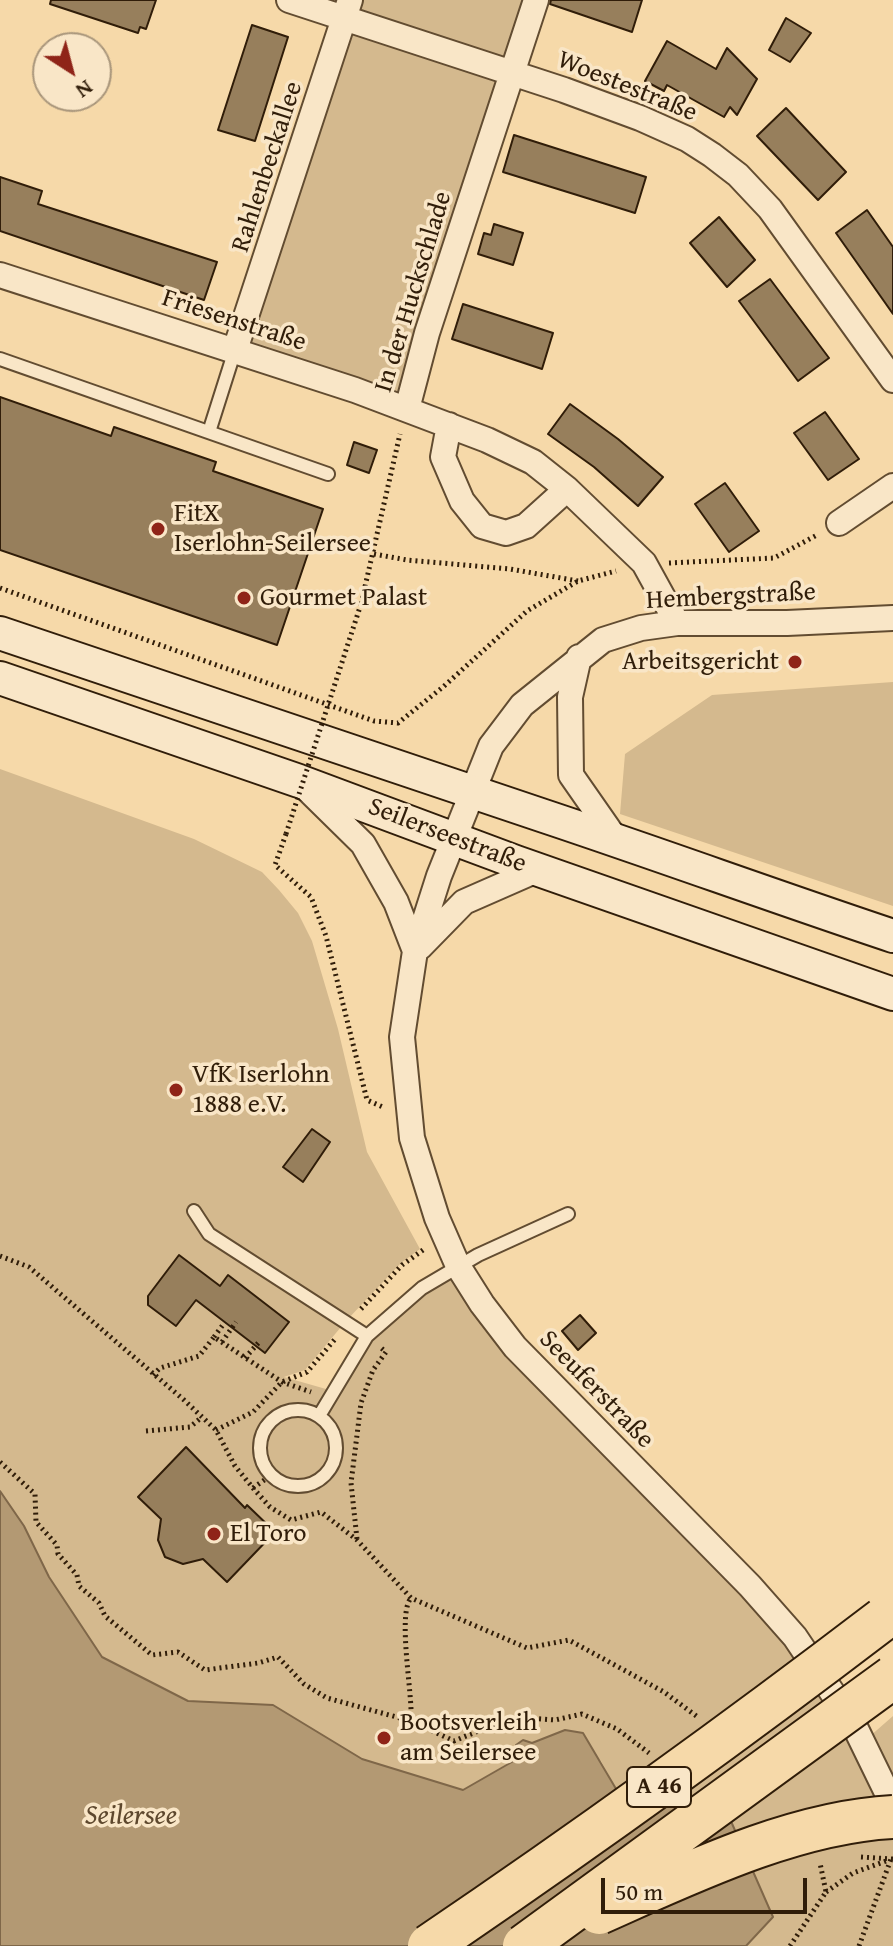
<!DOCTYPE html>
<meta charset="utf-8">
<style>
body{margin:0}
#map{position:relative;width:893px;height:1946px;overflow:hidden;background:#f6d9a9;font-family:"Gentium Book Plus",serif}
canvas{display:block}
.north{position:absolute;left:32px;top:32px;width:80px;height:80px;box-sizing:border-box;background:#f9e6c7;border:2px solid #a9967b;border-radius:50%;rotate:144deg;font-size:22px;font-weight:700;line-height:32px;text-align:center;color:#301d09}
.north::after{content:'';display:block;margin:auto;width:28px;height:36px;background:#8f2418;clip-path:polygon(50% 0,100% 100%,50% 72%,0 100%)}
.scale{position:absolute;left:601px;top:1878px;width:206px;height:36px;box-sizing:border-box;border:4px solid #301d09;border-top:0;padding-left:10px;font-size:24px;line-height:28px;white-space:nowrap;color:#301d09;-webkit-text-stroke:6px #f9e6c7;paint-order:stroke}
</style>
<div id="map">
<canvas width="893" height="1946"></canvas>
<div class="north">N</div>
<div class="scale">50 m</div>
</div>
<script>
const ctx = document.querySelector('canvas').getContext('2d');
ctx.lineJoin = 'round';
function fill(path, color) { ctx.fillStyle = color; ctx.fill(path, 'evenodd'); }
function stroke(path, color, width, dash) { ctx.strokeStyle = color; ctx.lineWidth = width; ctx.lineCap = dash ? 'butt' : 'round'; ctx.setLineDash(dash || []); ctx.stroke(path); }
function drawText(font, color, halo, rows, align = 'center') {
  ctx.font = font + ' "Gentium Book Plus",serif'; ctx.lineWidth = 7; ctx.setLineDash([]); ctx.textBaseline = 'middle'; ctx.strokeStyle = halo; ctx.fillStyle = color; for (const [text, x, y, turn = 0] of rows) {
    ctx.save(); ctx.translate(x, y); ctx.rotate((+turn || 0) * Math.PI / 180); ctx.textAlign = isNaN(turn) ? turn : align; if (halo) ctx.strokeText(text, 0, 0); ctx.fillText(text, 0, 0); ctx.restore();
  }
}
fill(new Path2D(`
 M 361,0 L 532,0 L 401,400 L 243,346 Z
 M 893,682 L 893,906 L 620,814 L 625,754 L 712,695 Z
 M 0,769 L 194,839 L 262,872 L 279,890 L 298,913 L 312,941 L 338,1029 L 367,1152 L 420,1249 L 401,1263 L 346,1321 L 305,1370 L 284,1377 L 340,1393 L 368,1343 L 421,1294 L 455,1271 L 748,1587 L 847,1724 L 893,1817 L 893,1946 L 746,1946 L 773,1917 L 622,1800 L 601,1761 L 565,1730 L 532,1743 L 517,1758 L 463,1790 L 362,1759 L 273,1705 L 188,1701 L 101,1657 L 49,1577 L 24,1526 L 0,1491 Z
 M 893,1716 L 893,1787 L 869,1737 Z`), '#d4b98e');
const water = new Path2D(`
 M 0,1491 L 24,1526 L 49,1577 L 102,1657 L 188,1701 L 273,1705 L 362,1759 L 463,1790 L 517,1759 L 516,1745 L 523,1740 L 532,1743 L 565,1730 L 583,1733 L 622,1799 L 675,1797 L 730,1819 L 773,1917 L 746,1946 L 0,1946 Z`);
fill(water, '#b39973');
stroke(water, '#7f6749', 2);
const building = new Path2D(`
 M 51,0 L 156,0 L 146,29 L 140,27 L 138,33 L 50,4 Z
 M 551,0 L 642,0 L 632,32 L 550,4 Z
 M 786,18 L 811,33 L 790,62 L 769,50 Z
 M 252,25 L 288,37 L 255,141 L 218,130 Z
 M 667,41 L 716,69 L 727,48 L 757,79 L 737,115 L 730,107 L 724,117 L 667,85 L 664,91 L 645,81 Z
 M 786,108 L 846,172 L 818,200 L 757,136 Z
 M 514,135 L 646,177 L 635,213 L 503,172 Z
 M 0,177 L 42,191 L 38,204 L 217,262 L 204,300 L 0,231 Z
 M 867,210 L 893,247 L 893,314 L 836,233 Z
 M 719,217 L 755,260 L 727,287 L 690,243 Z
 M 494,224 L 523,233 L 513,265 L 478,254 L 484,233 L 491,235 Z
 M 770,279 L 829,358 L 798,381 L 739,301 Z
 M 463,304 L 553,333 L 542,369 L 452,339 Z
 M 0,397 L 111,436 L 114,427 L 216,462 L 213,471 L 323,509 L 277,645 L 0,550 Z
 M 570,404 L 618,439 L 663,477 L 638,506 L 594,467 L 548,434 Z
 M 825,412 L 859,459 L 828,480 L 794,433 Z
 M 354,442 L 377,450 L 369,473 L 347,465 Z
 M 725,483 L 759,531 L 729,552 L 695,504 Z
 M 312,1129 L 330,1142 L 303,1182 L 283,1167 Z
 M 179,1255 L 220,1286 L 228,1275 L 289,1322 L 265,1353 L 196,1300 L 176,1326 L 148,1305 L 148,1296 Z
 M 580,1315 L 596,1333 L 578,1350 L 562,1331 Z
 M 186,1447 L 245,1508 L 247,1505 L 275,1532 L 227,1582 L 203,1559 L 183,1564 L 165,1557 L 158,1540 L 161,1519 L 138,1497 Z`);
fill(building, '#977f5c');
stroke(building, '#301d09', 2);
const service = new Path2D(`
 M 0,359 L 328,474
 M 209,432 L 235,350
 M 194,1211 L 209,1234 L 367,1336
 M260 1448a38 38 0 1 1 76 0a38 38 0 1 1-76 0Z
 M 319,1416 L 367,1336 L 422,1288 L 478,1255 L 568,1214`);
const minor = new Path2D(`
 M 289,0 L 564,90 L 640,118 L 687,139 L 712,155 L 738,175 L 770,209 L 893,380
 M 0,275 L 355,390 L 487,440 L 533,462 L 567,489 L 644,563 L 677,623
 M 235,350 L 350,0
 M 407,409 L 427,333 L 536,0
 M 449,425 L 443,457 L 462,501 L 482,526 L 506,533 L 526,526 L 567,489
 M 839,523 L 893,486
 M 893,618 L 787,623 L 677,623 L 641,628 L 603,640 L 522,705 L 491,746 L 439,876 L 415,951 L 402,1037 L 412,1138 L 437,1218 L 458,1266 L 482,1304 L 515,1347 L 750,1586 L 795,1637 L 854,1725 L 893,1805
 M 579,657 L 570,697 L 571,775 L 617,841
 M 304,786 L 363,844 L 396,902 L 415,951
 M 420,947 L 464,902 L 537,870`);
const secondary = new Path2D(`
 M 0,633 C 182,693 363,755 544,816 C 661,855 776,897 893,936
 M 0,678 L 299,781 L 516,862 L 893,994`);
stroke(service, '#624c31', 16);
stroke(minor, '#624c31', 28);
stroke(secondary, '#301d09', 36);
stroke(new Path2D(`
 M 374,554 L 407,560 L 510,569 L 578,581
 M 669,563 L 774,558 L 817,535
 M 0,588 L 374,721 L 398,723 L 443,687 L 527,611 L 578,581 L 616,571
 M 361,604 L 400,434
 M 286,834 L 275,865 L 311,897 L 326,936 L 367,1100 L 385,1108
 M 0,1256 L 29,1267 L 184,1400 L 216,1430 L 235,1466 L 253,1488 L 270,1507 L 291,1520 L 321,1512 L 357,1540 L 411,1598 L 527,1648 L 569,1640 L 664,1692 L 699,1718
 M 361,1309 L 402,1265 L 423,1250
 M 214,1337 L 225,1322
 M 222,1342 L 236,1322
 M 245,1358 L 260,1341
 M 153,1375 L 160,1368 L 199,1356 L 214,1337 L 282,1382 L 311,1392
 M 216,1430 L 253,1412 L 282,1382 L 307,1372 L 336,1338
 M 146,1431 L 190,1427 L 202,1417
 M 0,1462 L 35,1494 L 36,1522 L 57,1545 L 58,1554 L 77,1575 L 79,1586 L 99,1603 L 105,1616 L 152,1655 L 178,1652 L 205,1670 L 258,1663 L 278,1657 L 304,1684 L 327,1698 L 411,1721 L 454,1741 L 505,1720 L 527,1718 L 555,1720 L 582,1714 L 617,1729 L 649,1753
 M 253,1488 L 270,1476
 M 357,1539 L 351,1483 L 361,1403 L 373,1370 L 386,1352 L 380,1347
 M 411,1721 C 413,1695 397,1614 411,1598
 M 861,1857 L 893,1859
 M 826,1892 L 853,1873 L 886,1861
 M 790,1946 L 826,1892 L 820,1863
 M 859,1946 L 891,1859`), '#301d09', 5, [2, 4]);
stroke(service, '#f9e6c7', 12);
stroke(minor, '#f9e6c7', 24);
stroke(secondary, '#f9e6c7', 32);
const motorwayBridge = new Path2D(`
 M 599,1913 C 689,1873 794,1822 893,1817
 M 429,1946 C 584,1841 735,1732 883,1619
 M 524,1946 L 893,1677`);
stroke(motorwayBridge, '#301d09', 46, []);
stroke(new Path2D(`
 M 286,834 L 361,604`), '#301d09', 5, [2, 4]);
stroke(motorwayBridge, '#f6d9a9', 42);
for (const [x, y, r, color] of [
 [158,529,8,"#8f2418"],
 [244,598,8,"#8f2418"],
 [795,662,8,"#8f2418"],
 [176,1090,8,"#8f2418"],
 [214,1534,8,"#8f2418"],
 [384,1738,8,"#8f2418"]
]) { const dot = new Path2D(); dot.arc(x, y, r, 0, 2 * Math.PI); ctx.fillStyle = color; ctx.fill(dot); stroke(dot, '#f9e6c7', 3); }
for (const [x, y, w] of [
 [659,1787,64]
]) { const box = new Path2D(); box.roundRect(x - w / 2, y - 20, w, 40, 6); ctx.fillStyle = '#f9e6c7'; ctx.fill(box); stroke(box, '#301d09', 2); }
drawText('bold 24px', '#301d09', null, [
 ["A 46",659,1787]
]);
drawText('26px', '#301d09', '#f9e6c7', [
 ["Woestestraße",627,87,22],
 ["Rahlenbeckallee",268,167,-72],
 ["In der Huckschlade",414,292,-73],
 ["Friesenstraße",234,321,18],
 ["Hembergstraße",731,597,-3],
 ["Seilerseestraße",447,836,21],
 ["Seeuferstraße",596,1390,46]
]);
drawText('26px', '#301d09', '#f9e6c7', [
 ["FitX",174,514],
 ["Iserlohn-Seilersee",174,544],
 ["Gourmet Palast",260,598],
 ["Arbeitsgericht",779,662,"right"],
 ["VfK Iserlohn",192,1075],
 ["1888 e.V.",192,1105],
 ["El Toro",230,1534],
 ["Bootsverleih",400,1723],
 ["am Seilersee",400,1753]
], 'left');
drawText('italic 28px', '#5e482e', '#f9e6c7', [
 ["Seilersee",131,1817]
]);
</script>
